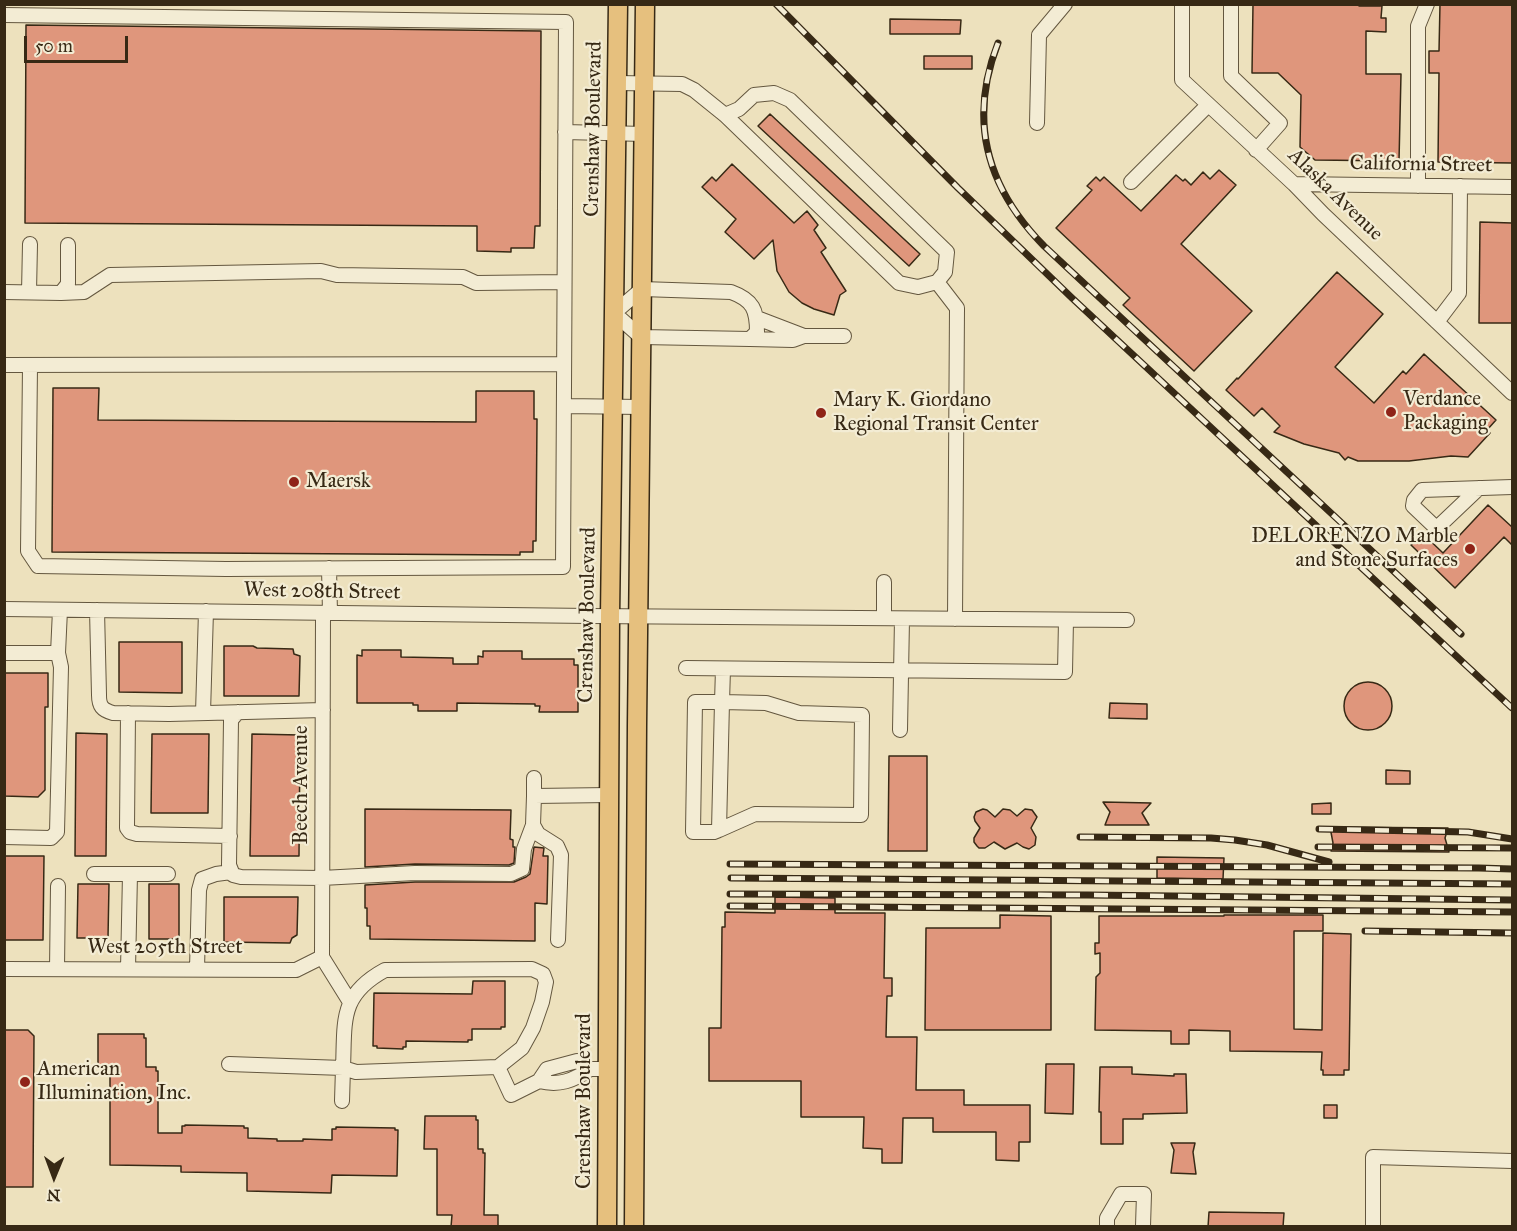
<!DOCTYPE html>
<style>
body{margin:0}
#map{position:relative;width:1517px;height:1231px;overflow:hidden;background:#ede1bd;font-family:"IM FELL Great Primer",serif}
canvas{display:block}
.frame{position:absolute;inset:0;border:6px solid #372915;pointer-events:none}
.north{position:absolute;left:24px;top:1147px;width:60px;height:60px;-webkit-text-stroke:4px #f3ecd4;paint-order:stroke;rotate:181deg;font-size:16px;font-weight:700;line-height:24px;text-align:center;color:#372915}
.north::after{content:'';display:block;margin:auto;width:21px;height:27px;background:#372915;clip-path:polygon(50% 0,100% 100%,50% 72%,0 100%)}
.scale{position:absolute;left:24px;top:36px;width:104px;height:27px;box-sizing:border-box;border:3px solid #372915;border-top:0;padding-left:8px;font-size:18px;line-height:21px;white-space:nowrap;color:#372915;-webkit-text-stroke:4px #f3ecd4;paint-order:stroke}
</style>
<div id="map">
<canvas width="1517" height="1231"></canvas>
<div class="frame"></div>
<div class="north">N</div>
<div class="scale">50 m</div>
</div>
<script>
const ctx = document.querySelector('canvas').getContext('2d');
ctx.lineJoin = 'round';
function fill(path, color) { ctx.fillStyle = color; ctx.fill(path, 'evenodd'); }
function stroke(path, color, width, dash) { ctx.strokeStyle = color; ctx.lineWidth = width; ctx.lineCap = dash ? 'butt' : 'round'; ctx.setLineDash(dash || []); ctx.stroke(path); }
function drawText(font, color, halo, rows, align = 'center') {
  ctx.font = font + ' "IM FELL Great Primer",serif'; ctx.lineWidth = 4.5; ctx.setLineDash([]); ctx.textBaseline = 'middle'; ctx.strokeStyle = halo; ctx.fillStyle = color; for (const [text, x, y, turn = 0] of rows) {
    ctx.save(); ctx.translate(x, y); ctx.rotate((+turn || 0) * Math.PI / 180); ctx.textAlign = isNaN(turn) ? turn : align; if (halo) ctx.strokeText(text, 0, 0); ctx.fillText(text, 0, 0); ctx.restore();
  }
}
const building = new Path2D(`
 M 1253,4 L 1359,4 L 1359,6 L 1382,6 L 1381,18 L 1386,18 L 1386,32 L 1366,31 L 1366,74 L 1401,74 L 1399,161 L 1315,160 L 1300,147 L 1301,95 L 1278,73 L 1252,73 Z
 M 1440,4 L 1512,4 L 1512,163 L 1438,162 L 1439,73 L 1429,73 L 1429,51 L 1439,51 Z
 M 890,19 L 961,20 L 960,34 L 890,34 Z
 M 26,25 L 541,31 L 540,226 L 535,226 L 534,248 L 511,248 L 511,252 L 477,251 L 477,226 L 25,223 Z
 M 924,56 L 972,56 L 972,69 L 924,69 Z
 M 770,114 L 920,254 L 909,266 L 758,126 Z
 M 732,164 L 794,223 L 807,211 L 818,225 L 814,230 L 826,248 L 821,252 L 846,291 L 840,295 L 834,315 L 814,309 L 802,303 L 789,292 L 777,271 L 773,240 L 754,259 L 725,232 L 736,219 L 702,187 L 712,177 L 716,181 Z
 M 1219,170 L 1236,185 L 1181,244 L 1252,311 L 1194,371 L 1123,305 L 1130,298 L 1056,228 L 1092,190 L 1087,186 L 1096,177 L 1100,181 L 1104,177 L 1141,211 L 1176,175 L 1183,181 L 1185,179 L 1191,185 L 1203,172 L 1210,179 Z
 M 1480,222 L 1512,223 L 1512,323 L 1479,323 Z
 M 1337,272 L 1383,314 L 1335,367 L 1374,403 L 1403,371 L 1406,374 L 1424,354 L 1496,420 L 1487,430 L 1490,433 L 1468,457 L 1451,456 L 1409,461 L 1358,461 L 1348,457 L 1345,460 L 1339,453 L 1304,444 L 1274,432 L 1280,426 L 1262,408 L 1254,416 L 1226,390 L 1237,378 L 1238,379 Z
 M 53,388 L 99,388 L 98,420 L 476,422 L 476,391 L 534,391 L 534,419 L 537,419 L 536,541 L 533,541 L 533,552 L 520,552 L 520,555 L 52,552 Z
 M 1488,505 L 1512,527 L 1512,545 L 1504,537 L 1455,588 L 1411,545 L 1422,533 L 1443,553 Z
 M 119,642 L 182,642 L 182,693 L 119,692 Z
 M 224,646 L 253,646 L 257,648 L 293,649 L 294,654 L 300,656 L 299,696 L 224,696 Z
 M 362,650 L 401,650 L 401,657 L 453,658 L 453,664 L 478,664 L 478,656 L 483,657 L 483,651 L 522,651 L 522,659 L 574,659 L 574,665 L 578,665 L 578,712 L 539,712 L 540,706 L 535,706 L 535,704 L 457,703 L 457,711 L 418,711 L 418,705 L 413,705 L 413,703 L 357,703 L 357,655 L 362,656 Z
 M 4,673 L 48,673 L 48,707 L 45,707 L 45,790 L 38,797 L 4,796 Z
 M1344 706a24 24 0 1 1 48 0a24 24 0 1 1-48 0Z
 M 1110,703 L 1147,704 L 1147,719 L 1109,718 Z
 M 76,733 L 107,734 L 106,856 L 75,856 Z
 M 152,734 L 209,734 L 208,813 L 151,813 Z
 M 252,734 L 300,735 L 299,856 L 250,856 Z
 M 889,756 L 927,756 L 927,851 L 888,851 Z
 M 1386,770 L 1410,771 L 1410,784 L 1386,784 Z
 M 1103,802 L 1151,803 L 1142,813 L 1149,825 L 1105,825 L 1110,812 Z
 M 1331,803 L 1331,814 L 1312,814 L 1312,804 Z
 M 365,809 L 511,810 L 510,839 L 513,840 L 513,847 L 515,847 L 514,863 L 509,865 L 415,864 L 365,867 Z
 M 983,809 L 987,810 L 995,817 L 1003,809 L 1010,810 L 1017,816 L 1025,809 L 1032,810 L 1037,817 L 1031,828 L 1036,837 L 1035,845 L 1029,849 L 1023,847 L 1017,843 L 1005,849 L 994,842 L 985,848 L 979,848 L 977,846 L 974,842 L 974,838 L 980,828 L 975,821 L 974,817 L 976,812 Z
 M 1330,827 L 1448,828 L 1445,838 L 1449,852 L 1331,851 L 1333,843 Z
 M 534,847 L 544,848 L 543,856 L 548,856 L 547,904 L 535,903 L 535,941 L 370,939 L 370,926 L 367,926 L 367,908 L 365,908 L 365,885 L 415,882 L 514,882 L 526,877 L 530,874 Z
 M 4,856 L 44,856 L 43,940 L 4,940 Z
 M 1157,857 L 1224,858 L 1223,879 L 1157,878 Z
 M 78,884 L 109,884 L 108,938 L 77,938 Z
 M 149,884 L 179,884 L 179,939 L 149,939 Z
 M 224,897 L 298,897 L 297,935 L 292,938 L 290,943 L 224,942 Z
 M 775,897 L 835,898 L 835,913 L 885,913 L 884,978 L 892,978 L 892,996 L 887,996 L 886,1037 L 917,1037 L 916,1090 L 964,1090 L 964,1105 L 1030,1105 L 1030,1142 L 1019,1142 L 1019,1161 L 996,1160 L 996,1132 L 933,1132 L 933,1118 L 903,1118 L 902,1163 L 882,1163 L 882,1149 L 863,1148 L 864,1117 L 801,1117 L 801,1081 L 709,1081 L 709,1028 L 721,1028 L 722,927 L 725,927 L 725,912 L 775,913 Z
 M 1000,915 L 1051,916 L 1051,1030 L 925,1030 L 926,928 L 1000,928 Z
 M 1224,915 L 1323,915 L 1323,931 L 1294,931 L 1294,1029 L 1322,1030 L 1323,933 L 1351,934 L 1349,1070 L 1344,1070 L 1344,1075 L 1323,1075 L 1323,1070 L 1321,1070 L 1322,1052 L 1230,1051 L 1230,1031 L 1189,1030 L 1189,1044 L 1171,1044 L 1171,1031 L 1095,1030 L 1096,977 L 1100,973 L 1100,953 L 1095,954 L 1095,943 L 1099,943 L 1099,916 L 1224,916 Z
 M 473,981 L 505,981 L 505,1027 L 501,1027 L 501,1029 L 472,1029 L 472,1040 L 468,1040 L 468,1042 L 406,1041 L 406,1047 L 403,1047 L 403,1049 L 377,1048 L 377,1046 L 373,1046 L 374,993 L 472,994 Z
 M 4,1030 L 28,1030 L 34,1036 L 33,1187 L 4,1187 Z
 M 98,1034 L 144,1034 L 144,1038 L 146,1038 L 146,1067 L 156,1067 L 156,1071 L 158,1071 L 158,1133 L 182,1133 L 182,1126 L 185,1126 L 185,1125 L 244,1126 L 244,1128 L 248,1128 L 248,1138 L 277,1139 L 277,1141 L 303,1141 L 303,1139 L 332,1140 L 332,1129 L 336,1129 L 336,1127 L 395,1128 L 395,1130 L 398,1130 L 397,1176 L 332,1175 L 331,1193 L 247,1191 L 247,1173 L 181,1172 L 181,1166 L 110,1165 L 110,1067 L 98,1067 Z
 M 1046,1064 L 1074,1064 L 1073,1114 L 1045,1113 Z
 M 1100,1067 L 1132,1067 L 1132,1074 L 1174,1076 L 1174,1074 L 1186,1074 L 1187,1113 L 1143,1114 L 1143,1119 L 1123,1119 L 1123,1144 L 1101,1144 L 1101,1112 L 1099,1112 Z
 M 1324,1105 L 1337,1105 L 1337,1118 L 1324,1118 Z
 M 425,1116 L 476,1116 L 476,1120 L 478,1120 L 478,1149 L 483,1149 L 483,1153 L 485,1153 L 484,1215 L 498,1215 L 498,1227 L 451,1227 L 452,1215 L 437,1215 L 437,1149 L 424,1149 Z
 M 1171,1143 L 1195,1143 L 1193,1152 L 1196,1174 L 1171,1173 L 1174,1150 Z
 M 1209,1212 L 1284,1213 L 1283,1227 L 1208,1227 Z`);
fill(building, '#df967c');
stroke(building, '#372915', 1.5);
const minor = new Path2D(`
 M 1182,4 L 1182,80 L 1294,184 L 1323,214 L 1512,393
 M 1231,4 L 1231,76 L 1280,123 L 1256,150
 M 4,15 L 566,22 L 563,567 L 226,569 L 38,566 L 28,551 L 30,366
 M 617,83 L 682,84 L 694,90 L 725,115 L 899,283 L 918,287 L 937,282 L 945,272 L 947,252 L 790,100 L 774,93 L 754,95 L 739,109 L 725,115
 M 1037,123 L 1039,35 L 1065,4
 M 565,132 L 644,134
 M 1131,182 L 1208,105
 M 1294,184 L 1512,187
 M 1418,186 L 1418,26 L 1427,4
 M 937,282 L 957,308 L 955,619
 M 642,289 L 731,292 C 753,300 757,310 757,332 L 750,339 L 641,337 L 614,313 Z
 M 4,292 L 61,293 L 68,284 L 68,245
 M 29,292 L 30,244
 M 61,293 L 84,292 L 110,275 L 321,271 L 337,275 L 463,277 L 476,283 L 564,282
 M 757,318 L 804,336
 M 1437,322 L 1459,293 L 1460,186
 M 750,339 L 793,340 L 804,336 L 844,336
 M 4,365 L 564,364
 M 564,406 L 641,407
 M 1479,488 L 1439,526 L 1434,526 L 1413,506 L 1414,500 L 1422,490 L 1512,487
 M 329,568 L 330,613
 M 4,609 L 590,616 L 1127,620
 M 97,610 L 99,695 C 99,706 102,710 113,713 L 169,714 L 323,710
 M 884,618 L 884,582
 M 4,653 L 58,653
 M 686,668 L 1065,672 L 1066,620
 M 238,712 L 231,720 L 229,865 L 233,875 L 241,877 L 322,878 L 415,873 L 511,874 L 522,869 L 524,849 L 533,825
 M 128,713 L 127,828 L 130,832 L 137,834 L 230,836
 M 203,713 L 206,611
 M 900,730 L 902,619
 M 534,778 L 534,796 L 609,795
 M 534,796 L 533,825 L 538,834 L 557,846 L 561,855 L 558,940
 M 719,830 L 722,702 L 766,703 L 799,713 L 862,715 L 861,815 L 755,814 L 719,830 L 714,832 L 693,832 L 695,702 L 722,702 L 723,669
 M 4,837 L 51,838 L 57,832 L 61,667 L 58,653 L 60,610
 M 94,874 L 168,874
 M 322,957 L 323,613
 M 322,957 L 350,1002
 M 4,969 L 296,970 L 322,957
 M 57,969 L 58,886
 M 128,969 L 130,874
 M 197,969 L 199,890 L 202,879 L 216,874 L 231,872
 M 532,969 L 543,974 L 546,982 L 542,1002 L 533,1028 L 522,1048 L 498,1067 L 356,1072 L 343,1068 C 345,1021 339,995 385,970 Z
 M 229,1064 L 343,1068 L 342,1101
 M 498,1067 L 511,1095 L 539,1081 L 547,1069 L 577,1061 L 590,1069 L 608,1069
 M 539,1081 C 559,1086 573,1081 590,1069
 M 1107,1226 L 1107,1218 L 1121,1194 L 1144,1194 L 1143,1226
 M 1373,1226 L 1373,1157 L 1512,1161`);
const major = new Path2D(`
 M 607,1226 L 610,616 L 618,4
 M 634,1226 L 637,725 L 645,4`);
stroke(minor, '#64573f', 16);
stroke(major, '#372915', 21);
stroke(minor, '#f3ecd4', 14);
stroke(major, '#e6c07e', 18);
const rail = new Path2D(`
 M 776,4 L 958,188 L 1072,298 L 1512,708
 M 998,43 C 968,120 986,187 1044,246 L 1461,634
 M 1319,829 L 1468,832 L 1512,839
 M 1080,837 L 1211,838 L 1235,840 L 1267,845 L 1329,862
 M 1318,847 L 1512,848
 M 730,864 L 1479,868 L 1512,869
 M 731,878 L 1512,884
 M 730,894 L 1088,895 L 1512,900
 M 730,906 L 1512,912
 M 1365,931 L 1512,933`);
stroke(rail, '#372915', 7);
stroke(rail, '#f3ecd4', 4.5, [14]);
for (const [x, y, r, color] of [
 [1391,412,6,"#8f2418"],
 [821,413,6,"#8f2418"],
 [294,482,6,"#8f2418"],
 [1470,549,6,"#8f2418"],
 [25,1082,6,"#8f2418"]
]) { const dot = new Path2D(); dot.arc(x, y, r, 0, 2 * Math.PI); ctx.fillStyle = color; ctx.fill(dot); stroke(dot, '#f3ecd4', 2); }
drawText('21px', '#372915', '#f3ecd4', [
 ["Crenshaw Boulevard",594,129,-89],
 ["California Street",1421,165,1],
 ["Alaska Avenue",1335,195,44],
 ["West 208th Street",322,592,1],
 ["Crenshaw Boulevard",588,615,-89],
 ["Beech Avenue",302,785,-90],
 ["West 205th Street",165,948],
 ["Crenshaw Boulevard",585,1101,-90]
]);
drawText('21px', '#372915', '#f3ecd4', [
 ["Verdance",1403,400],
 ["Packaging",1403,424],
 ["Mary K. Giordano",833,401],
 ["Regional Transit Center",833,425],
 ["Maersk",306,482],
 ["DELORENZO Marble",1458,537,"right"],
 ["and Stone Surfaces",1458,561,"right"],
 ["American",37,1070],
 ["Illumination, Inc.",37,1094]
], 'left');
</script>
